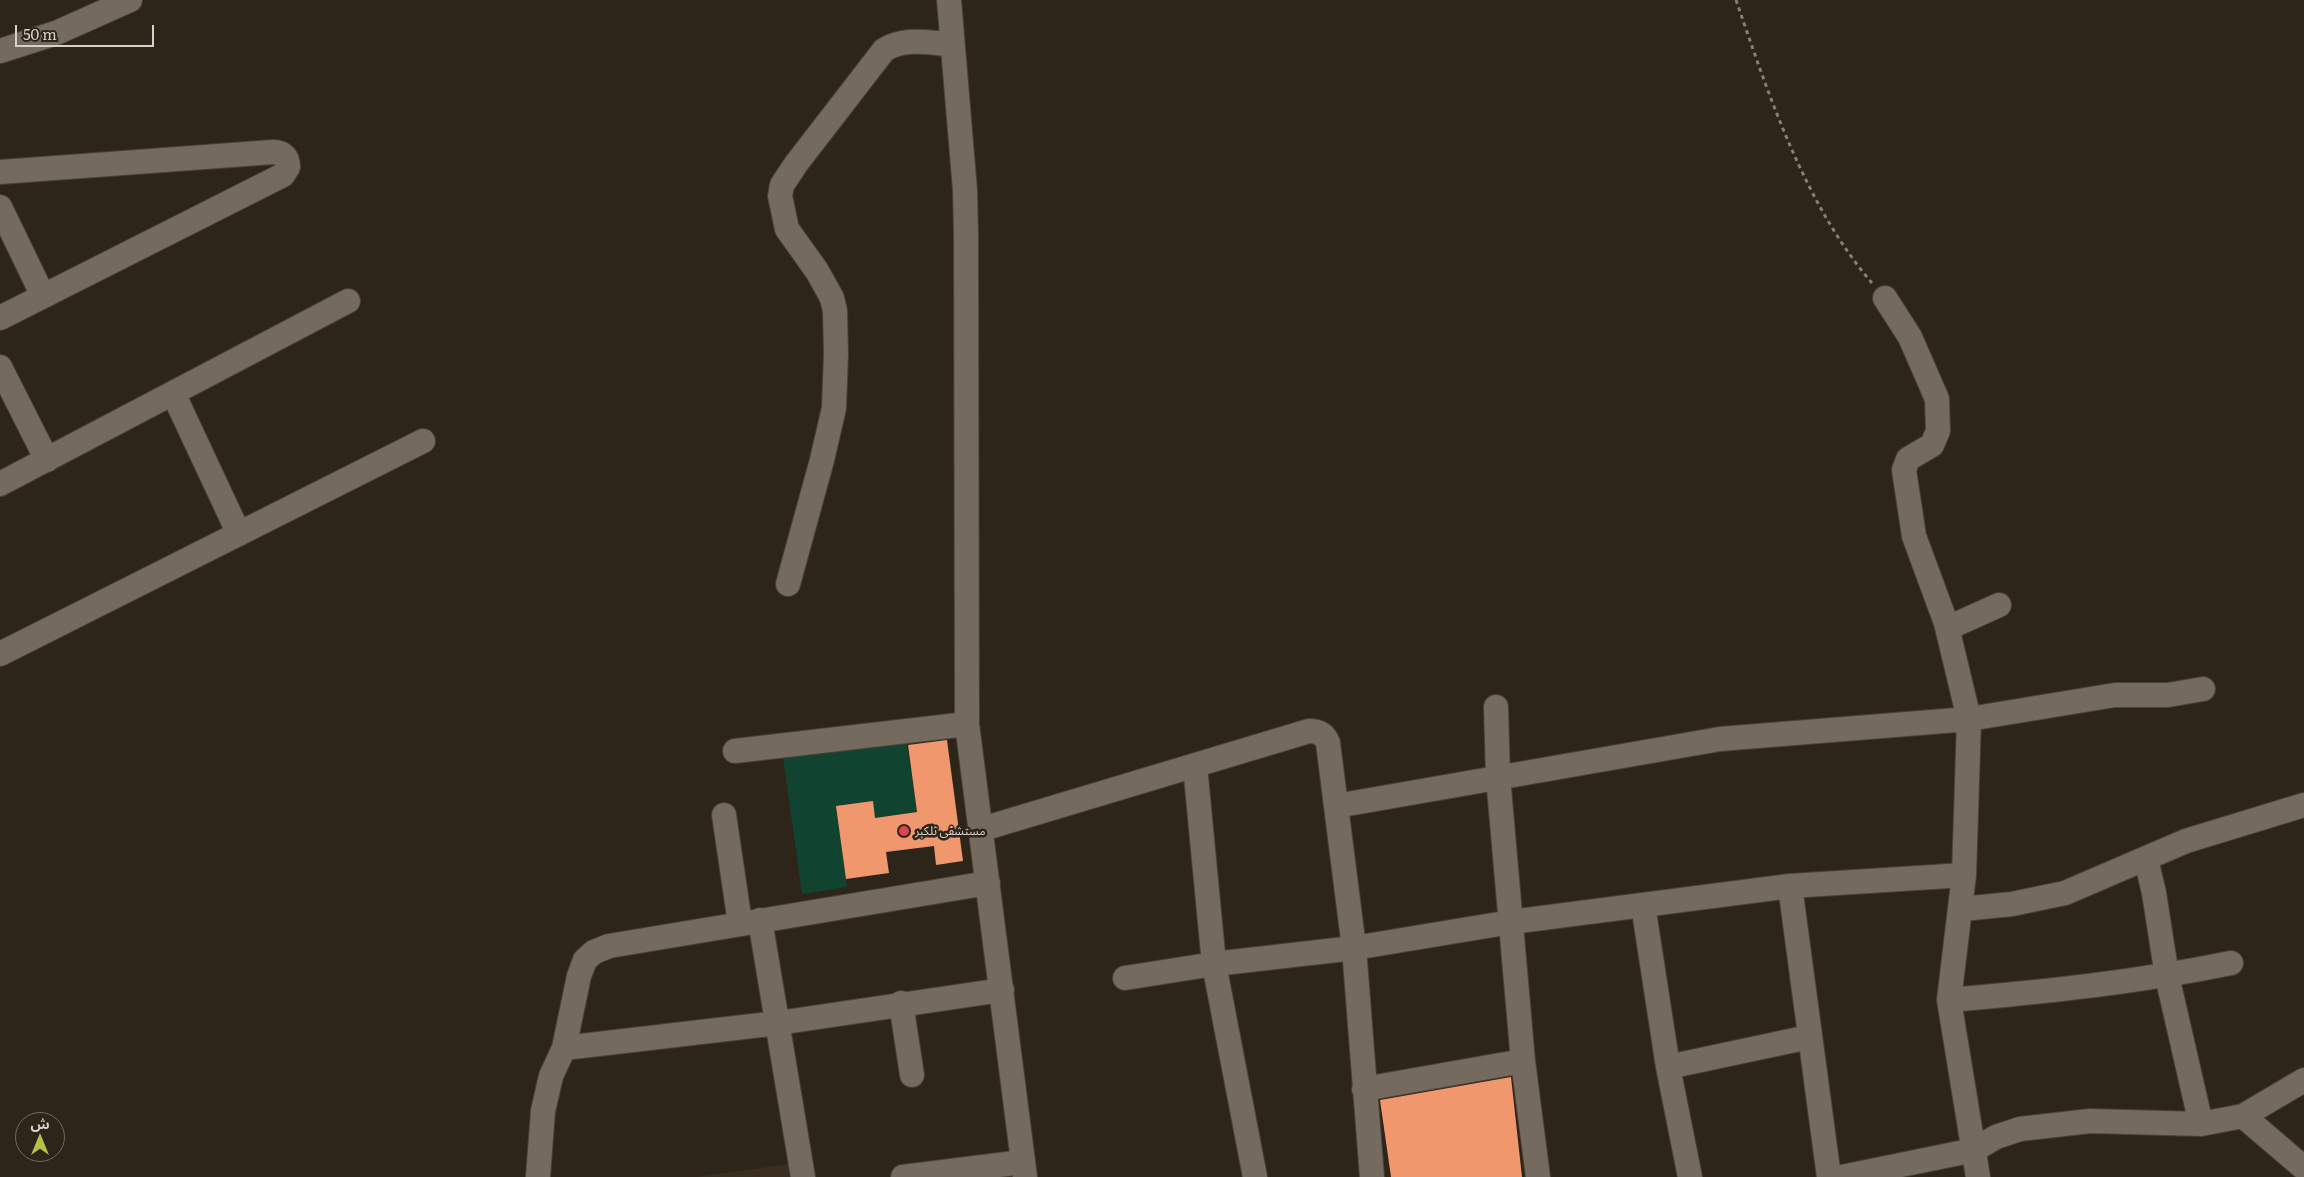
<!DOCTYPE html>
<meta charset="utf-8">
<style>
body{margin:0}
#map{position:relative;width:2304px;height:1177px;overflow:hidden;background:#2d251a;font-family:Literata,"Noto Sans Arabic",serif}
canvas{display:block}
.north{position:absolute;left:15px;top:1112px;width:50px;height:50px;box-sizing:border-box;background:#2d251a;border:1px solid #716a60;border-radius:50%;rotate:0deg;font-size:14px;font-weight:700;line-height:20px;text-align:center;color:#d7d1ca}
.north::after{content:'';display:block;margin:auto;width:18px;height:22px;background:#b6c148;clip-path:polygon(50% 0,100% 100%,50% 72%,0 100%)}
.scale{position:absolute;left:15px;top:25px;width:139px;height:22px;box-sizing:border-box;border:2px solid #d7d1ca;border-top:0;padding-left:6px;font-size:15px;line-height:18px;white-space:nowrap;color:#d7d1ca;-webkit-text-stroke:4px #2d251a;paint-order:stroke}
</style>
<div id="map">
<canvas width="2304" height="1177"></canvas>
<div class="north">ش</div>
<div class="scale">50 m</div>
</div>
<script>
const ctx = document.querySelector('canvas').getContext('2d');
ctx.lineJoin = 'round';
function fill(path, color) { ctx.fillStyle = color; ctx.fill(path, 'evenodd'); }
function stroke(path, color, width, dash) { ctx.strokeStyle = color; ctx.lineWidth = width; ctx.lineCap = dash ? 'butt' : 'round'; ctx.setLineDash(dash || []); ctx.stroke(path); }
function drawText(font, color, halo, rows, align = 'center') {
  ctx.font = font + ' Literata,"Noto Sans Arabic",serif'; ctx.lineWidth = 5; ctx.setLineDash([]); ctx.textBaseline = 'middle'; ctx.strokeStyle = halo; ctx.fillStyle = color; for (const [text, x, y, turn = 0] of rows) {
    ctx.save(); ctx.translate(x, y); ctx.rotate((+turn || 0) * Math.PI / 180); ctx.textAlign = isNaN(turn) ? turn : align; if (halo) ctx.strokeText(text, 0, 0); ctx.fillText(text, 0, 0); ctx.restore();
  }
}
fill(new Path2D(`
 M 797,1163 L 799,1177 L 696,1177 Z`), '#3a2e20');
fill(new Path2D(`
 M 906,740 L 917,812 L 875,818 L 837,806 L 847,887 L 802,894 L 783,757 Z`), '#114331');
fill(new Path2D(`
 M 947,740 L 963,861 L 936,865 L 934,846 L 886,852 L 889,873 L 846,879 L 836,806 L 873,801 L 875,818 L 917,812 L 908,745 Z
 M 1511,1077 L 1522,1177 L 1391,1177 L 1380,1100 Z`), '#f1976e');
const minor = new Path2D(`
 M 949,0 L 965,190 L 966,236 L 967,724 L 1025,1177
 M 0,51 L 56,33 L 130,0
 M 0,172 L 273,152 C 283,152 288,157 288,167 L 283,175 L 0,318
 M 0,207 L 43,296
 M 1885,298 L 1910,337 L 1937,399 L 1938,431 L 1932,445 L 1908,459 L 1904,470 L 1914,536 L 1946,623 L 1969,719 L 1964,875 L 1949,1000 L 1978,1177
 M 0,367 L 47,460
 M 173,393 L 239,534
 M 0,484 L 348,301
 M 788,584 L 822,460 L 834,408 L 836,354 L 835,311 L 832,298 L 817,271 L 787,229 L 780,196 L 782,185 L 796,164 L 884,50 C 904,37 928,43 951,44
 M 1948,628 L 1999,605
 M 0,654 L 423,441
 M 1496,707 L 1498,777 L 1523,1061 L 1538,1177
 M 735,751 L 967,724
 M 1195,766 L 1214,964 L 1255,1177
 M 1336,806 L 1720,739 L 1969,719 L 2115,695 L 2168,695 L 2203,689
 M 724,815 L 740,923
 M 979,830 L 1309,731 C 1319,731 1325,735 1328,743 L 1354,948 L 1372,1177
 M 2146,859 L 2154,893 L 2167,976 L 2201,1124
 M 1790,886 L 1829,1177
 M 1643,905 L 1668,1067 L 1690,1177
 M 1962,909 L 2012,904 L 2065,893 L 2186,841 L 2304,805
 M 760,920 L 803,1177
 M 1125,978 L 1214,964 L 1354,948 L 1511,922 L 1790,886 L 1964,875
 M 1949,1000 C 2044,992 2138,982 2231,963
 M 901,1003 L 912,1075
 M 564,1048 L 778,1023 L 1002,990
 M 1668,1067 L 1809,1037
 M 1364,1089 L 1523,1061
 M 2243,1116 L 2304,1168
 M 538,1177 L 543,1111 L 551,1076 L 564,1048 L 579,976 L 585,960 L 594,952 L 609,946 L 988,883
 M 903,1177 L 1023,1162
 M 1842,1177 L 1974,1150 L 1996,1137 L 2020,1129 L 2090,1121 L 2201,1124 L 2243,1116 L 2304,1080`);
stroke(minor, '#474138', 26);
stroke(new Path2D(`
 M 1736,0 C 1769,96 1805,205 1872,283`), '#867f77', 3, [4, 4]);
stroke(minor, '#746a5e', 24);
for (const [x, y, r, color] of [
 [904,831,6,"#e0444e"]
]) { const dot = new Path2D(); dot.arc(x, y, r, 0, 2 * Math.PI); ctx.fillStyle = color; ctx.fill(dot); stroke(dot, '#2d251a', 2); }
drawText('12px', '#d7d1ca', '#2d251a', [
 ["مستشفى تلكبر",915,831]
], 'left');
</script>
